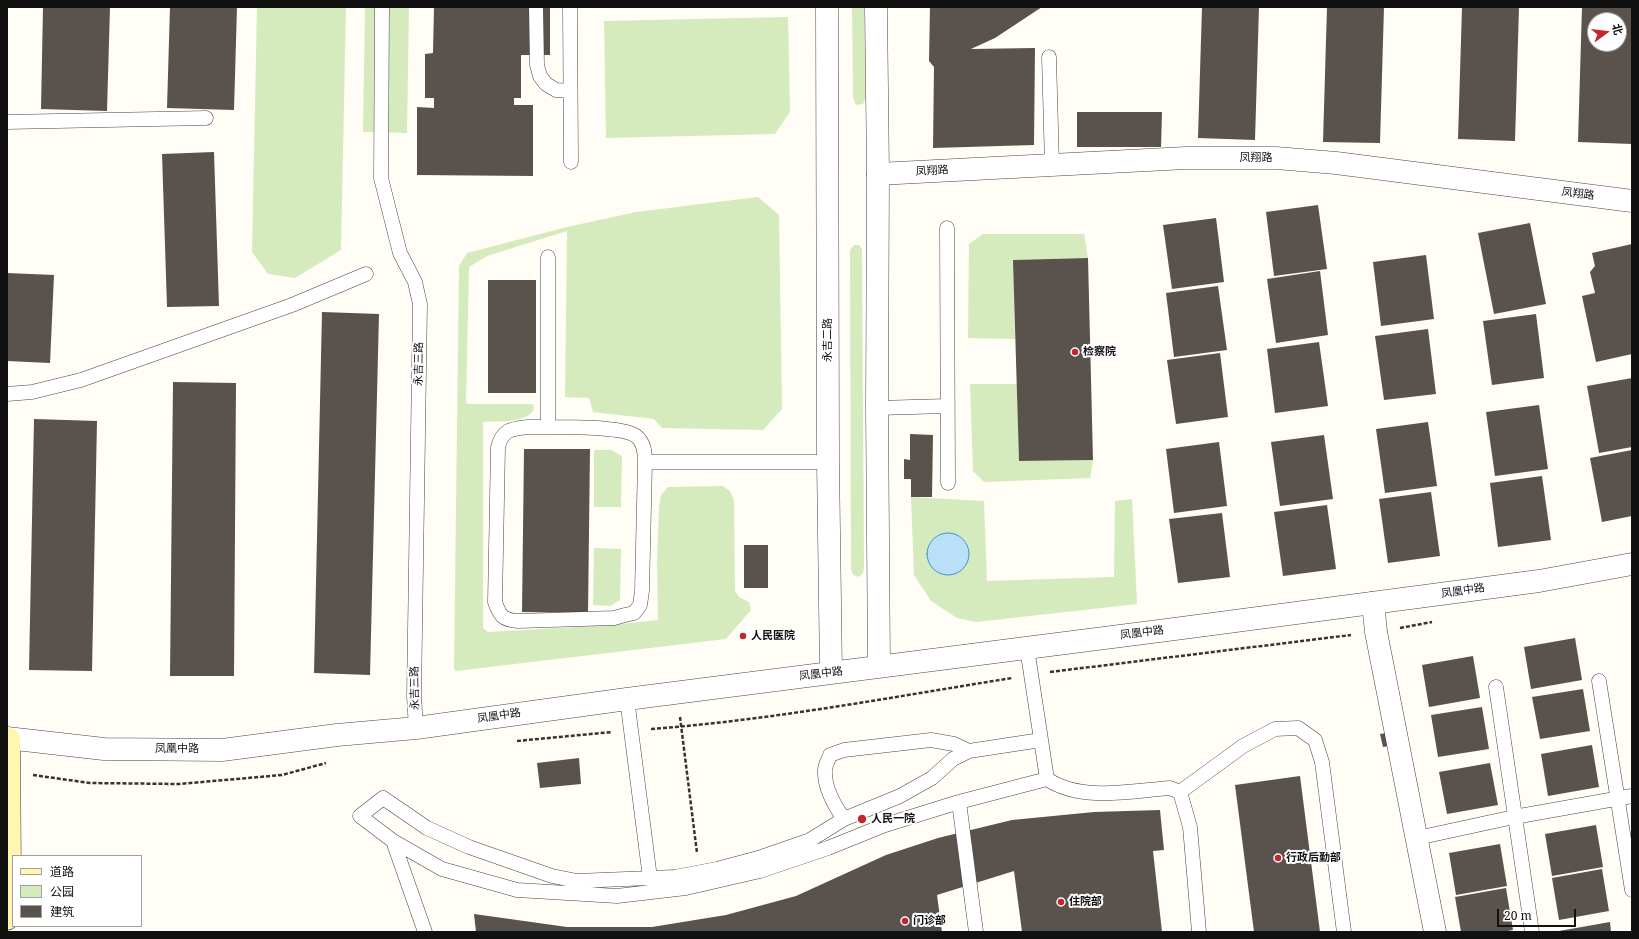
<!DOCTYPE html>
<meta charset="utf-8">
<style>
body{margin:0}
#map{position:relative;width:1639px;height:939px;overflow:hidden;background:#fffdf5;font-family:"Noto Serif","Noto Sans SC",serif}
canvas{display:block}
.frame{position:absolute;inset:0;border:8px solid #111;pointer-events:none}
.legend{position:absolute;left:12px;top:855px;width:130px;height:72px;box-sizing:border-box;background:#fff;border:1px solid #a0a0a0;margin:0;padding:5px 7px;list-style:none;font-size:12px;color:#111}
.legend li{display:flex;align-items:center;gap:8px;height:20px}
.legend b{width:20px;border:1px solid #a0a0a0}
.north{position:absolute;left:1587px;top:12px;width:40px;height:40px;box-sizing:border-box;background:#fff;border:1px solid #a0a0a0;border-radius:50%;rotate:75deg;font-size:11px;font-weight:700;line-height:16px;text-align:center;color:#111}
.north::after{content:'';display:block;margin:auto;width:14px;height:18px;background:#c4262e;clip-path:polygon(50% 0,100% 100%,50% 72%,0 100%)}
.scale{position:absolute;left:1497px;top:909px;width:79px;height:18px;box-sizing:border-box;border:2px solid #111;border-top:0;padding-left:5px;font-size:12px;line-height:14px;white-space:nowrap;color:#111;-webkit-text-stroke:3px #fff;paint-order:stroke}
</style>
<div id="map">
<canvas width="1639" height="939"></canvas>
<div class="frame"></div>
<ul class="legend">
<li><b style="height:5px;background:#fff6b0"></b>道路</li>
<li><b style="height:11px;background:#d5ebbd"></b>公园</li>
<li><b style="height:11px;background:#5a524d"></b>建筑</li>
</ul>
<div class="north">北</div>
<div class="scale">20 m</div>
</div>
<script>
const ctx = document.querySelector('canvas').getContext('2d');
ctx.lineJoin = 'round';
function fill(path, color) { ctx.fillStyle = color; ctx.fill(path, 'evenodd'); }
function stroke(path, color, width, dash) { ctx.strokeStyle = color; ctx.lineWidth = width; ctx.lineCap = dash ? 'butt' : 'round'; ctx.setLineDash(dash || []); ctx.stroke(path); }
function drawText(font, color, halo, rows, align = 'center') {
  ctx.font = font + ' "Noto Serif","Noto Sans SC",serif'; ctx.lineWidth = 4; ctx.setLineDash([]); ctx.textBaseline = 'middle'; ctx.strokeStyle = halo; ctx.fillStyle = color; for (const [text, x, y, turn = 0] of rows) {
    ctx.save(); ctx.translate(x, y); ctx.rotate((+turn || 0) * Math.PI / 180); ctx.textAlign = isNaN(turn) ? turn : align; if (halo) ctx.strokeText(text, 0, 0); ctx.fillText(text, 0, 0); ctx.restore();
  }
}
fill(new Path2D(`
 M 257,7 L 346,7 L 341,250 L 295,278 L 268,274 L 252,252 Z
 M 365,7 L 409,7 L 407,133 L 363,132 Z
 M 852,7 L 864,7 L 866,98 L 863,104 L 857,105 L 855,103 L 853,97 Z
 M 788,17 L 790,112 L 775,134 L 606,138 L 604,21 Z
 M 758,197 L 779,215 L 782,409 L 763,430 L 662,428 L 654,419 L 593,412 L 589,398 L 565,397 L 567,231 L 487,256 L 469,267 L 466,402 L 468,404 L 531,404 L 534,405 C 535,424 496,421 483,422 L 483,628 L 488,632 L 611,625 L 658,620 L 657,560 L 659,507 L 661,495 L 668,487 L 723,486 L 730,491 L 734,500 L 735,591 L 739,597 L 749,602 L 751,610 L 726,639 L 456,671 L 454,669 L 459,266 L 467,253 L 567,227 L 636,212 Z
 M 983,234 L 1084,234 L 1088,258 L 1014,260 L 1015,339 L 968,338 L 969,244 Z
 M 854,245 L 859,245 L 862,249 L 862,254 L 864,567 L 863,573 L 859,577 L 853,575 L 851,569 L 850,250 Z
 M 970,384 L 1017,384 L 1019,461 L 1093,460 L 1090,478 L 984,482 L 973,471 Z
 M 594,450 L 611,450 L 622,456 L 621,507 L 594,507 Z
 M 911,497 L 984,501 L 987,581 L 1114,577 L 1115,501 L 1132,499 L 1137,604 L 976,622 L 957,618 L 931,601 L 914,575 Z
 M 594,548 L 621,549 L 620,600 L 610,606 L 593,605 Z`), '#d5ebbd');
const water = new Path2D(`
 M927 554a21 21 0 1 1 42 0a21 21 0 1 1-42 0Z`);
fill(water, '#b9e0f7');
stroke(water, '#3f96cf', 1);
fill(new Path2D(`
 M 43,7 L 110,7 L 107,111 L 41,109 Z
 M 170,7 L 237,7 L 234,110 L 167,108 Z
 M 434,7 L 550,7 L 550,55 L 521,55 L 521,98 L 514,98 L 514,105 L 533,105 L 533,176 L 417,175 L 417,107 L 434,108 L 434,98 L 425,98 L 425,54 L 433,53 Z
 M 930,7 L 1042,7 L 995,38 L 971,49 L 1035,48 L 1034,145 L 933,148 L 934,67 L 929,61 Z
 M 1202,7 L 1259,7 L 1255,140 L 1198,138 Z
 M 1327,7 L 1384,7 L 1380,143 L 1323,142 Z
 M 1462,7 L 1519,7 L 1515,141 L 1458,139 Z
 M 1582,7 L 1632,7 L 1632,144 L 1578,142 ZM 1595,20 L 1619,20 L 1619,44 L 1595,44 Z
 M 1077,112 L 1162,112 L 1161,147 L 1077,147 Z
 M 214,152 L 219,306 L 167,307 L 162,154 Z
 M 1318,205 L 1327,269 L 1274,276 L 1266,212 Z
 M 1216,218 L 1224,282 L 1172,289 L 1163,225 Z
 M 1530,223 L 1546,304 L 1494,314 L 1478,233 Z
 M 1632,244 L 1632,354 L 1596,362 L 1582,296 L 1595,293 L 1590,272 L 1595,266 L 1592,253 Z
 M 1426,255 L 1434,319 L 1381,326 L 1373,262 Z
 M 1088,258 L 1093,460 L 1019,461 L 1013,260 Z
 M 1320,271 L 1328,335 L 1276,343 L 1267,279 Z
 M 7,273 L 54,275 L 50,363 L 7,361 Z
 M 488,280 L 536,280 L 536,393 L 488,393 Z
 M 1218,286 L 1227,350 L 1174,357 L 1166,293 Z
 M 322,312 L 379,314 L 370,675 L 314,673 Z
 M 1536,314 L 1544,378 L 1492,385 L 1483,321 Z
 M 1428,329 L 1436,394 L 1384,400 L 1375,336 Z
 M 1319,342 L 1328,406 L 1275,413 L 1267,349 Z
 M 1220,353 L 1228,417 L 1176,424 L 1167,360 Z
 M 1632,378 L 1632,447 L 1599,453 L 1587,386 Z
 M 173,382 L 236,383 L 234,676 L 170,676 Z
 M 1539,405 L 1548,469 L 1495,476 L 1486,412 Z
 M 34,419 L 97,421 L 92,671 L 29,670 Z
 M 1428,422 L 1437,486 L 1385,493 L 1376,429 Z
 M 910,434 L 933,435 L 932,497 L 911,497 L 911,479 L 904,479 L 904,459 L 910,460 Z
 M 1324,435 L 1333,499 L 1280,506 L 1271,442 Z
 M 1219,442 L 1227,506 L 1174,513 L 1166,449 Z
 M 524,449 L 590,449 L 588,613 L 522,612 Z
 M 1632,450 L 1632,516 L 1602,522 L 1590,458 Z
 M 1542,476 L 1551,540 L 1498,547 L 1490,483 Z
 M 1431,492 L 1440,556 L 1388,563 L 1379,499 Z
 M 1327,505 L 1336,569 L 1283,576 L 1274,512 Z
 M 1222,513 L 1230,577 L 1178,583 L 1169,519 Z
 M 744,545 L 768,545 L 768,588 L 744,588 Z
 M 1575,638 L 1582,680 L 1531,689 L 1524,647 Z
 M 1473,656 L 1480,698 L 1429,707 L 1422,665 Z
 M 1583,689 L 1590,731 L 1540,739 L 1532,697 Z
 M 1482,707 L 1489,749 L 1438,757 L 1431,715 Z
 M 1393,732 L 1395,745 L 1383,747 L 1380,734 Z
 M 1592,745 L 1599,787 L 1548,796 L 1541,754 Z
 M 579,758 L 581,784 L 540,788 L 537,763 Z
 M 1490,763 L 1498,805 L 1447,814 L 1439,772 Z
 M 1300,776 L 1320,932 L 1254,932 L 1235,785 Z
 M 1160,810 L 1164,850 L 1153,851 L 1162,932 L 1022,932 L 1014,871 L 937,895 L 942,932 L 476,932 L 474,914 L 567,927 L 652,927 L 726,915 L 796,896 L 886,855 L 938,838 L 1012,820 L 1094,812 Z
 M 1596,825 L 1603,867 L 1552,876 L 1545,834 Z
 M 1500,844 L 1507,886 L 1456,895 L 1449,853 Z
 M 1602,869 L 1609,911 L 1559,920 L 1552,878 Z
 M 1506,888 L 1513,930 L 1503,932 L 1461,932 L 1455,897 Z
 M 1610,922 L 1611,932 L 1560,932 L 1559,931 Z`), '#5a524d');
const service = new Path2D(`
 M 382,7 L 381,178 L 400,253 L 415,282 L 420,304 L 414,696 L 416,728
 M 536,7 L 537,65 L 540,76 L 546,84 L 556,90 L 570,91
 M 570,7 L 571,162
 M 1049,57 L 1052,165
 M 7,122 L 206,118
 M 947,228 L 948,483
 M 7,394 L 32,392 L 81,380 L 292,305 L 366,274
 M 877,408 L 947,406
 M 528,427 C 549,427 622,425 636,436 C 644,442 645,452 645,462 L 642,591 L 640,605 L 634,613 L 625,615 L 614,618 L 518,621 C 503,620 500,616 495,602 L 498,447 C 503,429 511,429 528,427 Z
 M 548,427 L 548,257
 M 645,462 L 828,462
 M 1027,648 L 1047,779 C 1081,802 1131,791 1170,788 L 1180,792 L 1190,827 L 1199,932
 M 1599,681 L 1632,890
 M 1496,687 L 1532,932
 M 627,699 L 650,878
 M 1041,740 L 969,751 L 953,759 L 932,778 L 900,796 L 844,819 L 810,840 L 758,858 L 717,869 L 675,877 L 577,881 L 552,876 L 469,847 L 427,828 L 383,798 L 360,816 L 393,841 L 442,869 L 517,890 L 617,896 L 686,888 L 760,871 L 828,848 L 885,825 L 959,802 L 1047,779
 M 1180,792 L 1243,746 L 1275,729 L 1298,728 L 1315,740 L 1322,762 L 1344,932
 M 959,802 L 976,932
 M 844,819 C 834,805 824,787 825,770 C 825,765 829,759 830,755 L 844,750 L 931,740 L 954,744 L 969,751
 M 1417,838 L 1514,817 L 1632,796
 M 393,841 L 425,932`);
const minor = new Path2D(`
 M 878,174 L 1186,158 L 1276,158 L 1336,163 L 1632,201
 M 1373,603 L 1376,632 L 1435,932`);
const tertiary = new Path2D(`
 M 827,7 L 828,462 L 831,673
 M 876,7 L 878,174 L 877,408 L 879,667
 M 7,738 L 104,749 L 222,750 L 337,735 L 416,728 L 627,699 L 1167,630 L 1539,581 L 1632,564`);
const secondary = new Path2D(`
 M 7,919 L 10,874 L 9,739`);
stroke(service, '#444', 15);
stroke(minor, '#444', 23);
stroke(tertiary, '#444', 23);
stroke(secondary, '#333', 23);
stroke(new Path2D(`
 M 1400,628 L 1432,622
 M 1050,672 L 1351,635
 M 680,717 L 697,853
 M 651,729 C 772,720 892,697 1012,678
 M 517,741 L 612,732
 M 33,775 L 90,783 L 179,784 L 282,775 L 326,763`), '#333', 2.5, [4, 2]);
stroke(service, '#fff', 14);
stroke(minor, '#fff', 22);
stroke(tertiary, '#fff', 22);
stroke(secondary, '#fff6b0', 22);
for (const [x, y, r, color] of [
 [1075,352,4,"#c4262e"],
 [743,636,4,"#c4262e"],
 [862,819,5,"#c4262e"],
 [1278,858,4,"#c4262e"],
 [1061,902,4,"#c4262e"],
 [905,921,4,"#c4262e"]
]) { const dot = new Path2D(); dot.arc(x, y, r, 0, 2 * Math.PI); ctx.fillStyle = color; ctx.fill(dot); stroke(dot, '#fff', 1.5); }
drawText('11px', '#111', '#fff', [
 ["凤翔路",1256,158],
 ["凤翔路",932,171,-3],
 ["凤翔路",1578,194,7],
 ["永吉二路",828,340,-90],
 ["永吉三路",419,364,-89],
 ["凤凰中路",1463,591,-8],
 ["凤凰中路",1142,633,-7],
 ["凤凰中路",821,674,-7],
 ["永吉三路",415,688,-91],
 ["凤凰中路",499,716,-8],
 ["凤凰中路",177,749]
]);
drawText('bold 11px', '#111', '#fff', [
 ["检察院",1083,352],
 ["人民医院",751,636],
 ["人民一院",871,819],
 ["行政后勤部",1286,858],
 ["住院部",1069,902],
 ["门诊部",913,921]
], 'left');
</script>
